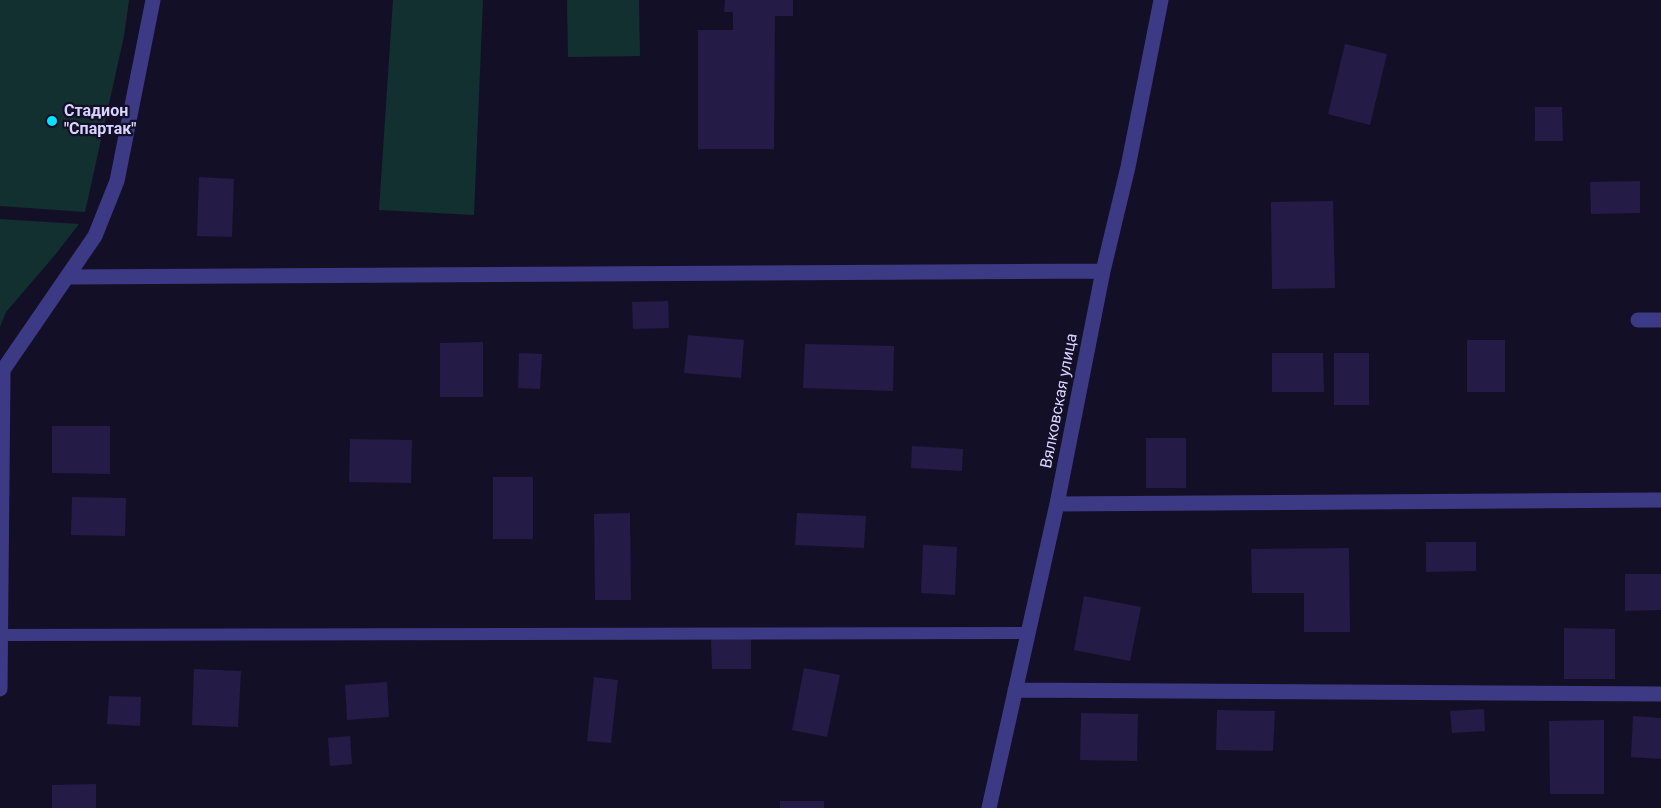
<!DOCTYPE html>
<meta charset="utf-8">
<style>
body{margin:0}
canvas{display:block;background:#130f26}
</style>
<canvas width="1661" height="808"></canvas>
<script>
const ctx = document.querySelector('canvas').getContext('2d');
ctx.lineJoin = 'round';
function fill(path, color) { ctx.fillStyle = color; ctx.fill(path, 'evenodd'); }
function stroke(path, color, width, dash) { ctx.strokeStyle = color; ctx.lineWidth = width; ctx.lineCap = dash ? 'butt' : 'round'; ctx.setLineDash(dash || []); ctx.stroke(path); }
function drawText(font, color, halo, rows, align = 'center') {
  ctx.font = font + ' Roboto,sans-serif'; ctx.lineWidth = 4.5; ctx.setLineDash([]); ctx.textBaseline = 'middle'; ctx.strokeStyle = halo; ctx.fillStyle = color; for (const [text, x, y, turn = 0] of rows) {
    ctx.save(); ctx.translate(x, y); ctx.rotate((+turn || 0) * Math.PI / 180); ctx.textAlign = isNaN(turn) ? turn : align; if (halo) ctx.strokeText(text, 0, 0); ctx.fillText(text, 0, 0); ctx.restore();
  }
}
fill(new Path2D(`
 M 0,0 L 129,0 L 124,36 L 85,212 L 0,206 Z
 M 393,0 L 483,0 L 474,215 L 379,210 Z
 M 567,0 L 639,0 L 640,56 L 568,57 Z
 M 0,219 L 79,224 L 55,255 L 6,312 L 0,327 Z`), '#12302f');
fill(new Path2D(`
 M 725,0 L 793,0 L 793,16 L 775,16 L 774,149 L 698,149 L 698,30 L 733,30 L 733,12 L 724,12 Z
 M 1345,44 L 1387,54 L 1370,125 L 1328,114 Z
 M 1535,107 L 1562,107 L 1563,141 L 1535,141 Z
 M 199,177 L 234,179 L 232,237 L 197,236 Z
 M 1640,181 L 1640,213 L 1591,214 L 1590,182 Z
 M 1333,201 L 1335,288 L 1272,289 L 1271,202 Z
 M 668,301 L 669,328 L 633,329 L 632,302 Z
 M 688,335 L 744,340 L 741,378 L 684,373 Z
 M 1467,340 L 1505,340 L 1505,392 L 1467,392 Z
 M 483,342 L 483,397 L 440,397 L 440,343 Z
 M 805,344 L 894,346 L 893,391 L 803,388 Z
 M 519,353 L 542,354 L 540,389 L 518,388 Z
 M 1272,353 L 1323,353 L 1324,392 L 1272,392 Z
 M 1334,353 L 1369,353 L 1369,405 L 1334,405 Z
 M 52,426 L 110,426 L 110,474 L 52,473 Z
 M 1146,438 L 1186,438 L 1186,488 L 1146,488 Z
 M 350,439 L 412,440 L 411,483 L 349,482 Z
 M 912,446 L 963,449 L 962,471 L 911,468 Z
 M 493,477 L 533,477 L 533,539 L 493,539 Z
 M 72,497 L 126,498 L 125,536 L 71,535 Z
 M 630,513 L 631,600 L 595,600 L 594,514 Z
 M 797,513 L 866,516 L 864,548 L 795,545 Z
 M 1426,542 L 1476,542 L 1476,571 L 1426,572 Z
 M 923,545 L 957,547 L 955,595 L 921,593 Z
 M 1349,548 L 1350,632 L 1304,632 L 1304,593 L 1252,593 L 1251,549 Z
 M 1625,574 L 1661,574 L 1661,610 L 1625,611 Z
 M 1084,596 L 1141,607 L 1130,661 L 1074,650 Z
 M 1564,628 L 1615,629 L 1615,679 L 1564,679 Z
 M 711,637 L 751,637 L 751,669 L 712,669 Z
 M 804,668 L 840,675 L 827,737 L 792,730 Z
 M 194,669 L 241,671 L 238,727 L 192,725 Z
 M 594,677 L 618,680 L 611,743 L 587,741 Z
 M 387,682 L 389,717 L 347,720 L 345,685 Z
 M 109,696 L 141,697 L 140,726 L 107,724 Z
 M 1484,709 L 1485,731 L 1452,733 L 1450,711 Z
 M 1217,710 L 1275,711 L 1273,751 L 1216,750 Z
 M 1081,713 L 1138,714 L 1137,761 L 1080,760 Z
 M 1633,716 L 1661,718 L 1661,759 L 1631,757 Z
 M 1604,720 L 1604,794 L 1550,794 L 1549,721 Z
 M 350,736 L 352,764 L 330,766 L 328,738 Z
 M 96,784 L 96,808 L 52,808 L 52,785 Z
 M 780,801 L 824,801 L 824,808 L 780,808 Z`), '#241b47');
stroke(new Path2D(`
 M 1,635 L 1028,633`), '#3d3a85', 12);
stroke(new Path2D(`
 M 68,277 L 1103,271
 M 1638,320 L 1661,320
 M 1057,504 L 1661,500
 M 0,689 L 3,370 L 95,236 L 117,181 L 153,0
 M 1015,690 L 1661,694
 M 989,808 L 1057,504 L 1103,271 L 1128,167 L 1161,0`), '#3d3a85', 15);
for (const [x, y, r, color] of [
 [52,121,6,"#00e5ff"]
]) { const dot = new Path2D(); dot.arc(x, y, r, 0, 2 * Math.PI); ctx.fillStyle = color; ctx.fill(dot); stroke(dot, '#130f26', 2); }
drawText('bold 16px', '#d9d4ff', '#130f26', [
 ["Стадион",64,112],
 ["\"Спартак\"",64,130]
], 'left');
drawText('16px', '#d9d4ff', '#130f26', [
 ["Вялковская улица",1060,401,-79]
]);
</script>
